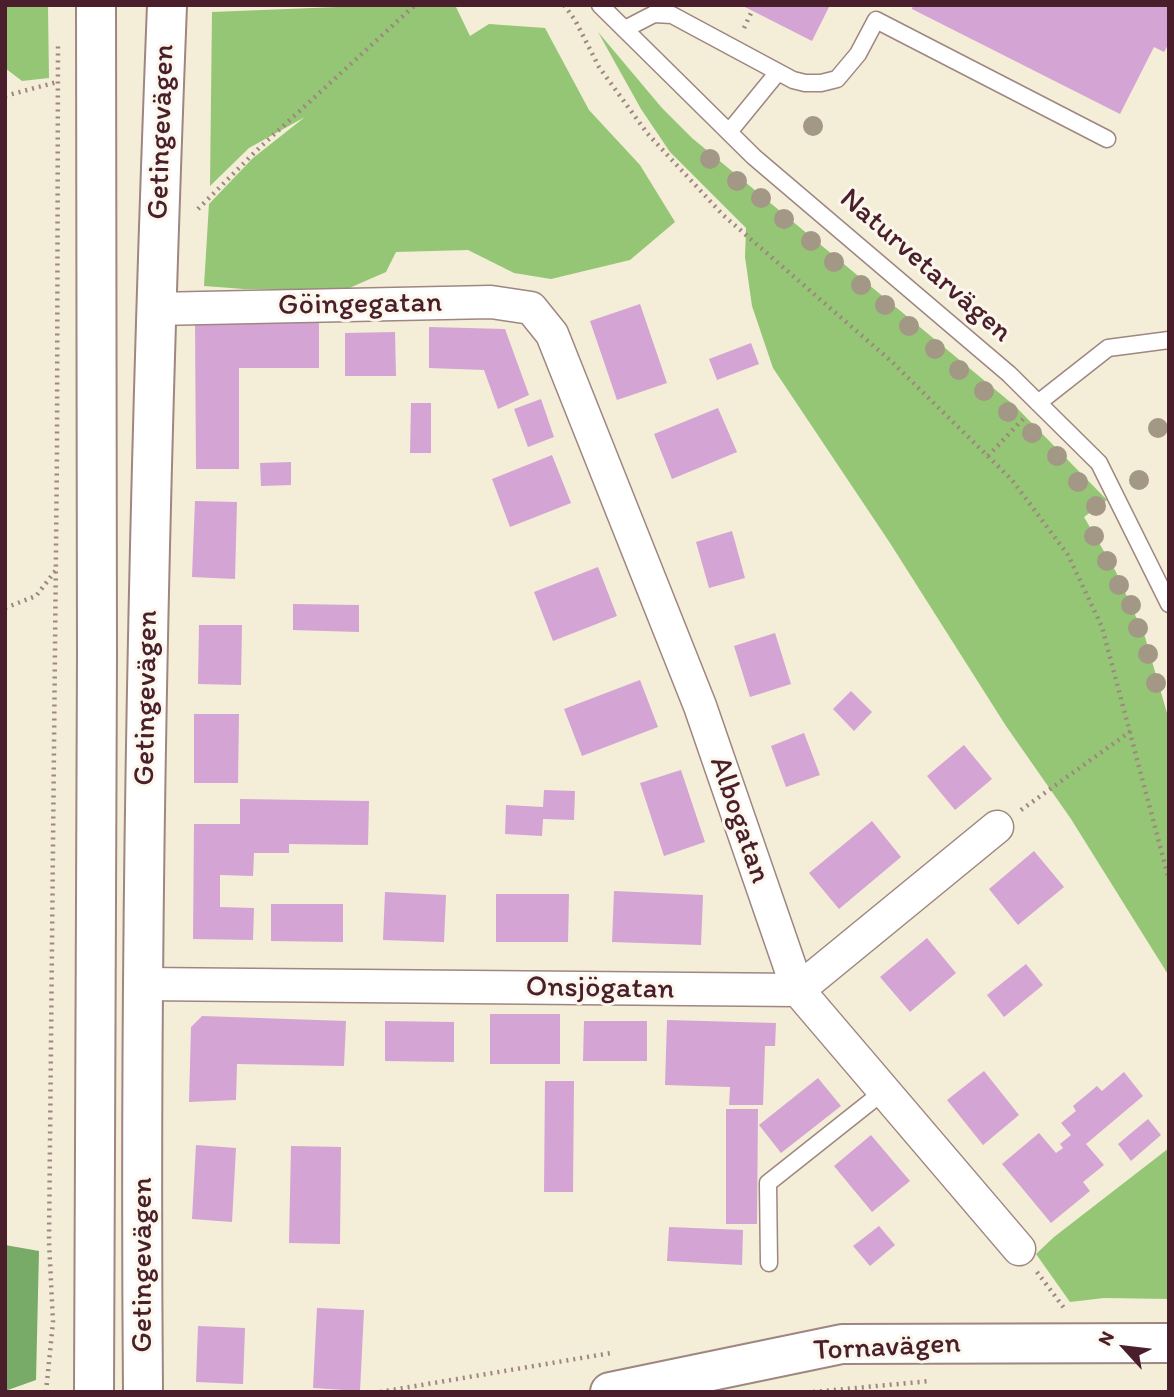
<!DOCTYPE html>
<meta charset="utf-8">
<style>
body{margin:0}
#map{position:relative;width:1174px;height:1397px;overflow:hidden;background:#f4edd7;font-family:Itim,sans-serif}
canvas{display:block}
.frame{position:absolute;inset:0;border:7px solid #4a1f2b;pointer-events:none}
.north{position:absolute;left:1090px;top:1313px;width:70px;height:70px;-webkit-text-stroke:5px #fbf7ec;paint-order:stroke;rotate:297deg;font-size:19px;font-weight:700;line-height:28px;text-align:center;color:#4a1f2b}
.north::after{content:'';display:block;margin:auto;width:24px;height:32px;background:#4a1f2b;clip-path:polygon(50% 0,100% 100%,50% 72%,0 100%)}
</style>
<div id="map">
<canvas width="1174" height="1397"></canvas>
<div class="frame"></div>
<div class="north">N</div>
</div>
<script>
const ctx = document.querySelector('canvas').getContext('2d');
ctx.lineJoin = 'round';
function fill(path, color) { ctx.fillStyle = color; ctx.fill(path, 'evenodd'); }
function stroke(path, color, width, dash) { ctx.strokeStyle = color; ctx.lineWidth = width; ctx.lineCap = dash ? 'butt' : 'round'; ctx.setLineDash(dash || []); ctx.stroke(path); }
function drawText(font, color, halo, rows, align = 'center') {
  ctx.font = font + ' Itim,sans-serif'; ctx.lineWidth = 6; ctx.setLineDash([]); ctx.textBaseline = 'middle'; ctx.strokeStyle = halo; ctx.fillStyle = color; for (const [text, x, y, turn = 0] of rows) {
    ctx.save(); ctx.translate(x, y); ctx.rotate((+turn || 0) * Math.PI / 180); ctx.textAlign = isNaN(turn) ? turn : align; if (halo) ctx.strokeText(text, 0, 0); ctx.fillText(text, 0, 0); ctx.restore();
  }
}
fill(new Path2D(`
 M 5,5 L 48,7 L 49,78 L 22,81 L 5,68 Z
 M 388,5 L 455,5 L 470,36 L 489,24 L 545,28 L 589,110 L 640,165 L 675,222 L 630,260 L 551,279 L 514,273 L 468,250 L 396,252 L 386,272 L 347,289 L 244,289 L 204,286 L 209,204 L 253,158 L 305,117 L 249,148 L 210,186 L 212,12 Z
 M 598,32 L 662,108 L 692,138 L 1015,406 L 1107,500 L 1084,517 L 1116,572 L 1145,637 L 1169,720 L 1169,976 L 1071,819 L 1006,726 L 890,543 L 773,368 L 752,306 L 745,257 L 746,228 L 670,152 L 641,109 Z
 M 1169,1148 L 1169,1299 L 1104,1298 L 1070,1302 L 1036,1254 L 1054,1237 Z`), '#94c676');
fill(new Path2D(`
 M 5,1245 L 39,1251 L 36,1380 L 5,1391 Z`), '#77ab67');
fill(new Path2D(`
 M 741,5 L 830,5 L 812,41 Z
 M 913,5 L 1169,5 L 1169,43 L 1164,52 L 1154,47 L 1120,114 L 912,9 Z
 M 640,304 L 667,383 L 617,400 L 590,321 Z
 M 319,322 L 319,368 L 239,368 L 239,469 L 196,469 L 195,323 Z
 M 429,327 L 505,329 L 529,395 L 498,409 L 484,370 L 429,368 Z
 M 395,332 L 396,376 L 345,376 L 345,333 Z
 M 751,343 L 759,364 L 717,380 L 709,359 Z
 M 541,399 L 554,437 L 528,447 L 514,409 Z
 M 411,403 L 431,403 L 431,453 L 410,453 Z
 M 718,408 L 737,452 L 672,479 L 654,434 Z
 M 552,455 L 571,503 L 510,527 L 492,479 Z
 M 291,462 L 291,485 L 261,486 L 260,463 Z
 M 195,501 L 237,502 L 235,579 L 192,577 Z
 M 732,531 L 745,578 L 709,588 L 696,542 Z
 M 598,567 L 617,616 L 553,641 L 534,592 Z
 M 293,604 L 359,605 L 359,632 L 293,630 Z
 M 199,625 L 242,625 L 241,685 L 198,684 Z
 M 775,633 L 791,684 L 750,697 L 734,646 Z
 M 640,680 L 658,727 L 582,756 L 564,709 Z
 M 851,691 L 872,712 L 854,731 L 833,709 Z
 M 194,714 L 239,714 L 238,783 L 194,783 Z
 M 804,733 L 820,775 L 786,787 L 771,746 Z
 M 964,745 L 992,779 L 955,810 L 927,776 Z
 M 681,770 L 705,842 L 664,856 L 640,783 Z
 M 544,790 L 575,791 L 574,820 L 543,819 L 542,836 L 505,834 L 506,805 L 543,807 Z
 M 240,799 L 369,801 L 368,845 L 289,844 L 289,853 L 254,853 L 253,876 L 220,875 L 220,907 L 254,908 L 253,940 L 193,939 L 194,824 L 240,824 Z
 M 872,821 L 901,857 L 839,909 L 809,873 Z
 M 1034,851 L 1064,887 L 1018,925 L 989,889 Z
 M 614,891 L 703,895 L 701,945 L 612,942 Z
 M 385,892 L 446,895 L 444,942 L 383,940 Z
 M 496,894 L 569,894 L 568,942 L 496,942 Z
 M 271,904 L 343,904 L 343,942 L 271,941 Z
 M 927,938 L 956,973 L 910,1012 L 880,977 Z
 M 1026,964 L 1043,985 L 1004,1017 L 987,995 Z
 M 490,1014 L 560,1014 L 560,1064 L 490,1064 Z
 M 202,1016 L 346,1021 L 344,1066 L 237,1064 L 236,1100 L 189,1102 L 191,1027 Z
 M 667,1020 L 776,1023 L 775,1046 L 765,1046 L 763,1105 L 729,1105 L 730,1087 L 665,1085 Z
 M 385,1021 L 454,1022 L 454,1062 L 385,1061 Z
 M 584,1021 L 647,1021 L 647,1061 L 583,1061 Z
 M 984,1071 L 1019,1115 L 983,1145 L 947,1100 Z
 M 1124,1072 L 1143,1096 L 1086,1144 L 1104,1165 L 1083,1182 L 1090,1191 L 1051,1223 L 1002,1164 L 1039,1133 L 1056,1153 L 1063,1148 L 1060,1144 L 1071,1135 L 1061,1123 L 1076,1111 L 1073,1106 L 1097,1086 L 1102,1091 Z
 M 818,1078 L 841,1106 L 781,1153 L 759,1125 Z
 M 545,1081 L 574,1081 L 573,1192 L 544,1192 Z
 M 726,1109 L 758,1109 L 757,1224 L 726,1224 Z
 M 1148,1119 L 1161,1135 L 1131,1161 L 1118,1144 Z
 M 871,1135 L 910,1181 L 872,1212 L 834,1166 Z
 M 196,1145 L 236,1148 L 232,1222 L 192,1219 Z
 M 291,1146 L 341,1147 L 340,1244 L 289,1243 Z
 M 879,1226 L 895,1245 L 870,1266 L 853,1246 Z
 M 669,1227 L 743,1230 L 742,1265 L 667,1261 Z
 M 317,1308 L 364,1310 L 360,1391 L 313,1388 Z
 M 198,1326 L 245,1328 L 243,1384 L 196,1382 Z`), '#d4a4d5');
const service = new Path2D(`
 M 600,5 L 754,157 L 1009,374 L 1099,463 L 1169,604
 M 625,29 L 654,14 L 672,15 L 793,80 L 805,83 L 821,83 L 837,79 L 858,54 L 876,20 L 1107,139
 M 729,132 L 778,72
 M 1038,403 L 1108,348 L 1169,340
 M 769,1263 L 768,1183 L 884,1091`);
const minor = new Path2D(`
 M 155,309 L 491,302 L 531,308 L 552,334 L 700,706 L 798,990 L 1019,1249
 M 143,984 L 798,990 L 997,827`);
const secondary = new Path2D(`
 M 94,1392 L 97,654 L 96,5
 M 143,1392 C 139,929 149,467 167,5
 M 610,1392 L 842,1344 L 1169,1343`);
stroke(service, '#9f8681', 19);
stroke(minor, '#9f8681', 35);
stroke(secondary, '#9f8681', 42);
stroke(new Path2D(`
 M 564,5 L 575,20 L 599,67 L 647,133 L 723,215 L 891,361 L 1012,480 L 1068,555 L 1102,627 L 1169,880
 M 744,28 L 752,11
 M 5,96 L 57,82
 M 198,209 L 256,151 L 415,5
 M 988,456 L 1023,419
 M 5,608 L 36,596 L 56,570
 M 1021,810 L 1131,731
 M 1037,1272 L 1064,1308
 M 46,1392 L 53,1322 L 49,1242 L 57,450 L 58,45
 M 380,1392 L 611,1353
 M 813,1392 L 930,1381`), '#9f8681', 4.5, [2, 5]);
stroke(service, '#fff', 16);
stroke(minor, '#fff', 32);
stroke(secondary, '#fff', 38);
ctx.fillStyle = '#a39785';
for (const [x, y] of [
 [813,126],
 [710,159],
 [737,181],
 [761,198],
 [784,219],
 [811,241],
 [834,262],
 [861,285],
 [885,305],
 [909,326],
 [935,349],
 [959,370],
 [984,391],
 [1008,412],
 [1158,428],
 [1032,433],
 [1057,456],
 [1139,480],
 [1078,482],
 [1096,506],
 [1094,536],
 [1107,561],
 [1119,585],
 [1131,605],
 [1138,628],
 [1148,654],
 [1156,683]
]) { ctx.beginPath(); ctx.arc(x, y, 10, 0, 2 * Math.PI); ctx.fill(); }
drawText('30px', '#4a1f2b', '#fbf7ec', [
 ["Getingevägen",162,132,-88],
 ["Naturvetarvägen",925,266,41],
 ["Göingegatan",360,305,-1],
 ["Getingevägen",147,698,-89],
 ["Albogatan",739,820,71],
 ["Onsjögatan",600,989,1],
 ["Getingevägen",143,1265,-90],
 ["Tornavägen",887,1348,-3]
]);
</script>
